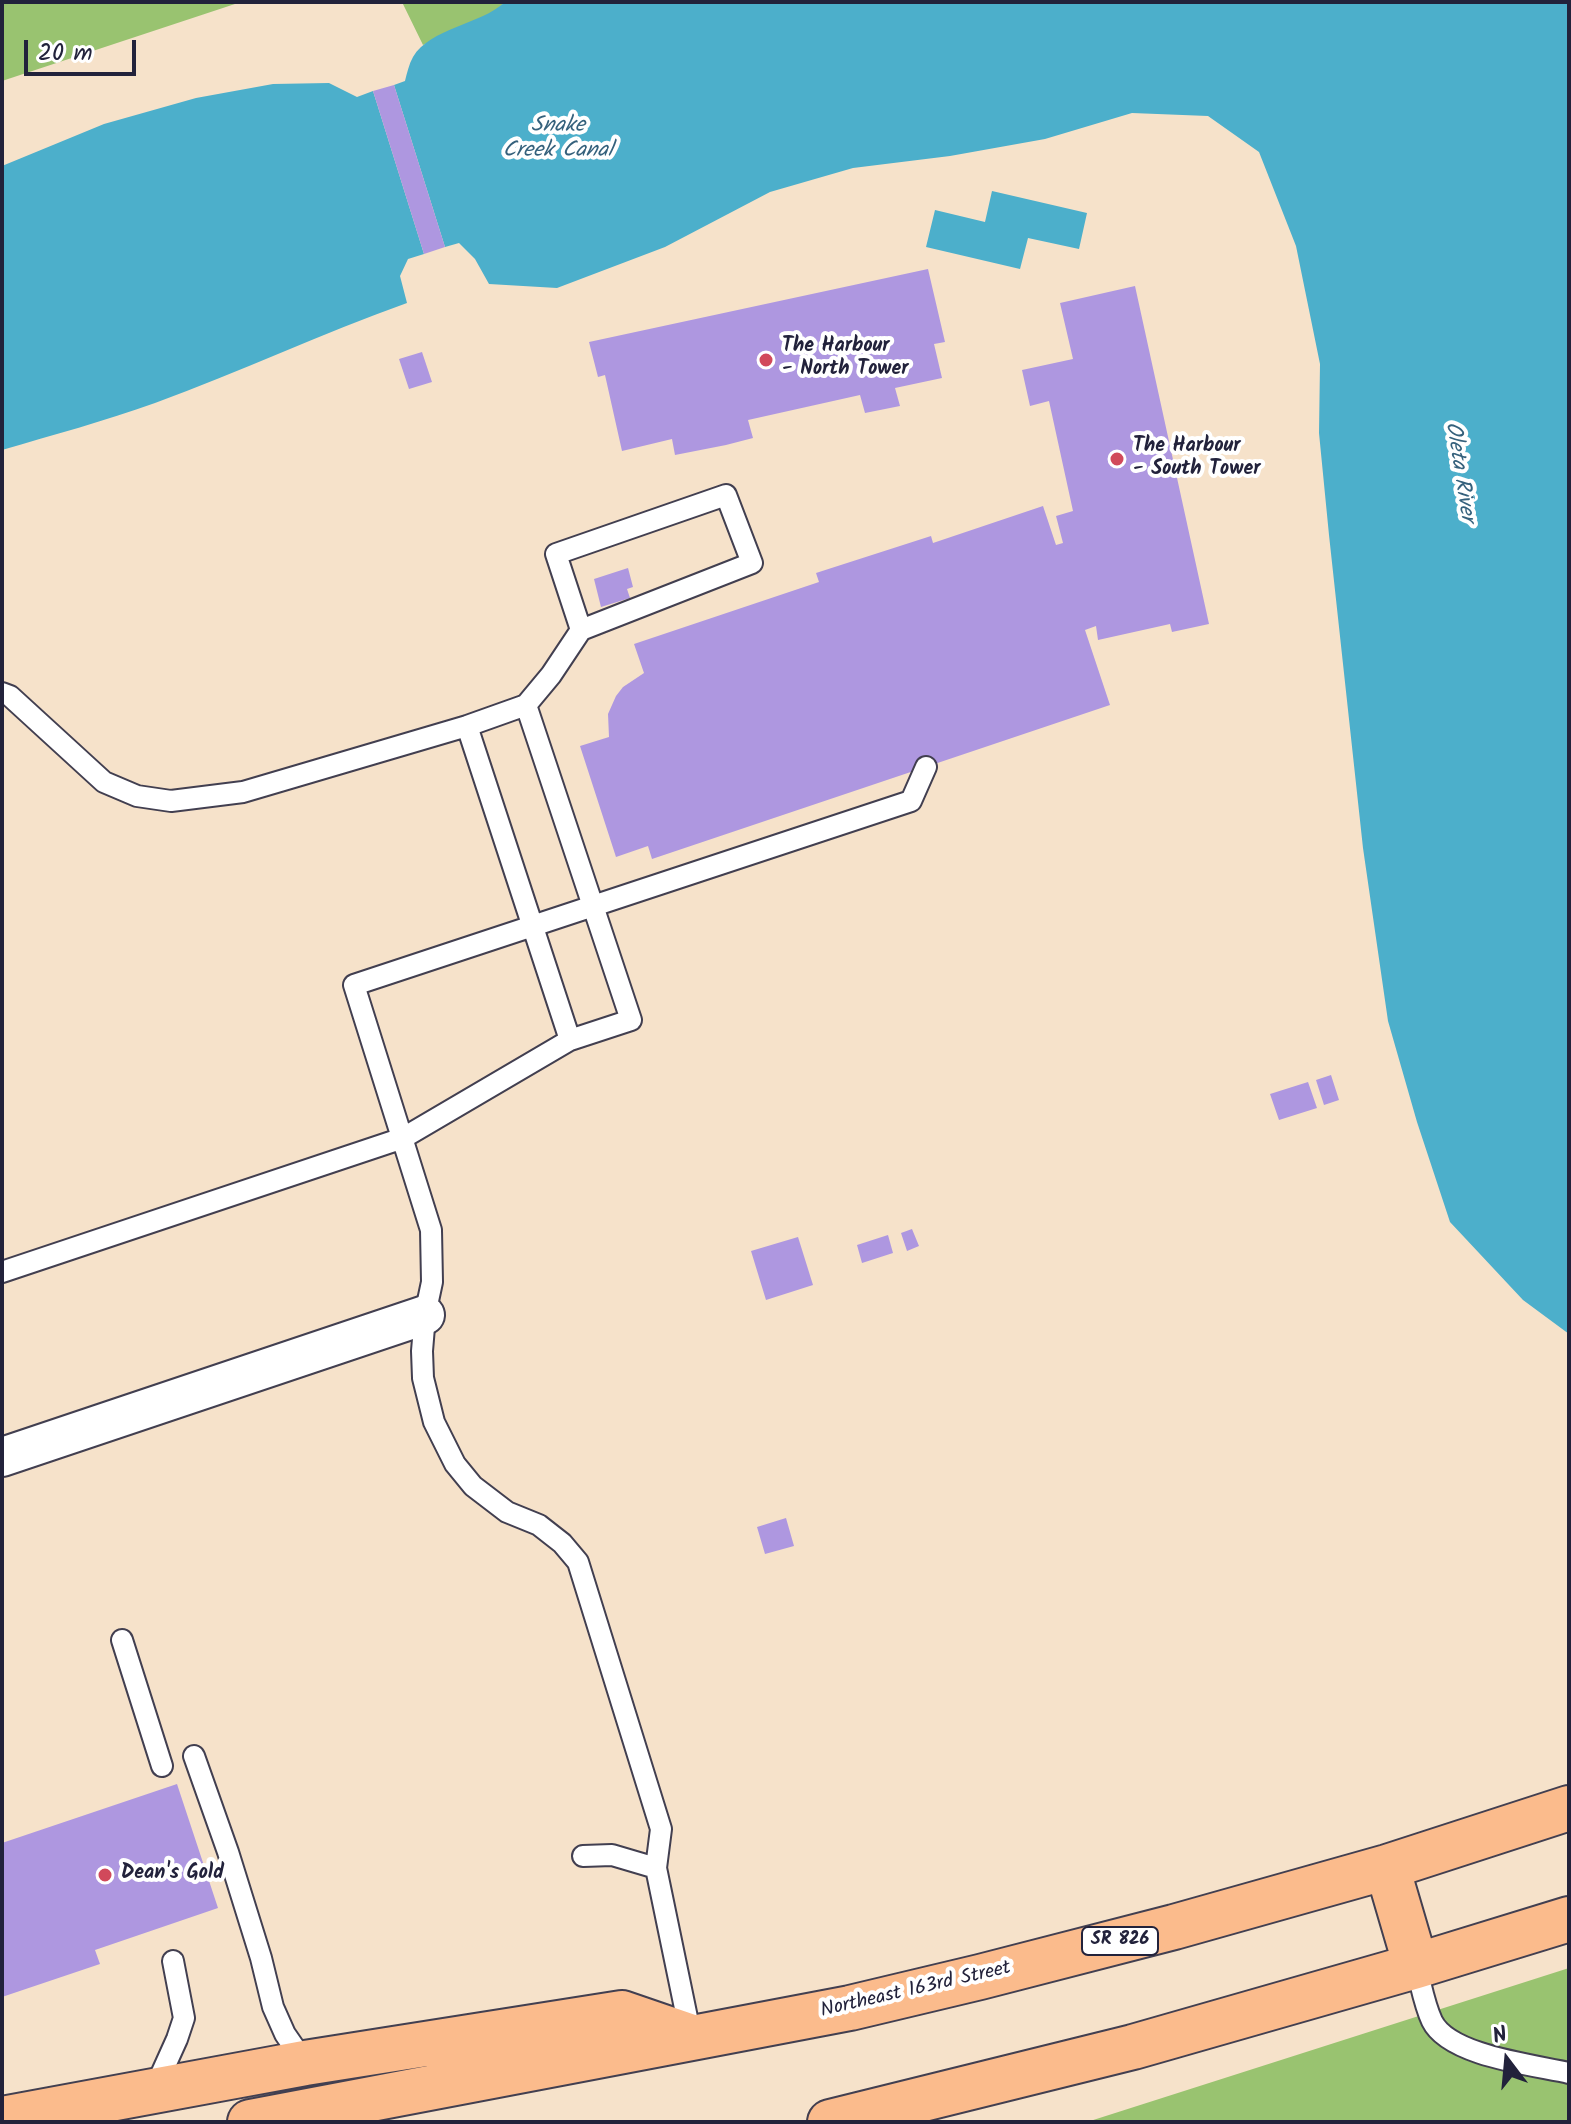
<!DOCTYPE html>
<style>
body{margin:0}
#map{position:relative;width:1571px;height:2124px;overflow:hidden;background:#f6e2ca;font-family:Kalam,sans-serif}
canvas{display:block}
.frame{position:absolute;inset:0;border:4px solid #22223b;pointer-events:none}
.north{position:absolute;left:1467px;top:2020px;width:80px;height:80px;-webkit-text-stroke:6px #fff;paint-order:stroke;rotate:344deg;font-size:22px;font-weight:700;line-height:32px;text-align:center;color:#22223b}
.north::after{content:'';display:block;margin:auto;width:28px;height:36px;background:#22223b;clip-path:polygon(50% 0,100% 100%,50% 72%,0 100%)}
.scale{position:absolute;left:24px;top:40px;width:112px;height:36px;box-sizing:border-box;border:4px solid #22223b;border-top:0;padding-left:10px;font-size:24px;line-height:28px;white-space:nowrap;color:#22223b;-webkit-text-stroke:6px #fff;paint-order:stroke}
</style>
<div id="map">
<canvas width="1571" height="2124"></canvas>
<div class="frame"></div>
<div class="north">N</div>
<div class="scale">20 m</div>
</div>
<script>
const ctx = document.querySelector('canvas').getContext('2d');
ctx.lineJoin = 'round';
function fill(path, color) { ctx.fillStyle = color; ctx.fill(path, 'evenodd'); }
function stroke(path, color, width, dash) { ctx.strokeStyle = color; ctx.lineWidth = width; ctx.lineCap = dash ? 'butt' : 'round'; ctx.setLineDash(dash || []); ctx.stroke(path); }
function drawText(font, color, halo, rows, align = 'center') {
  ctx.font = font + ' Kalam,sans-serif'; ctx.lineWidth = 8; ctx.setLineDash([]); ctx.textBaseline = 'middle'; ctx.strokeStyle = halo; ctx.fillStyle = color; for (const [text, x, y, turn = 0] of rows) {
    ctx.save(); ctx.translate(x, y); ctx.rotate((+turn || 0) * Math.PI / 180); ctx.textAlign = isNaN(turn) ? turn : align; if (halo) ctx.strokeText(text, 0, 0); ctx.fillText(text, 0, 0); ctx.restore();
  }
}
fill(new Path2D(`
 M 2,2 L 241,2 L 2,81 Z
 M 402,2 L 505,2 L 493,13 L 423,45 Z
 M 1569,1968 L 1569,2122 L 1087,2122 Z`), '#99c370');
fill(new Path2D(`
 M 505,2 L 1569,2 L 1569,1334 L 1523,1300 L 1450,1222 L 1417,1122 L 1388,1021 L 1363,848 L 1329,535 L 1319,433 L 1320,364 L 1296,246 L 1259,152 L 1208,116 L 1132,113 L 1045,139 L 950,156 L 853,168 L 770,192 L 665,247 L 557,288 L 489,284 L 475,259 L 459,243 L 445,247 L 394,85 L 405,81 C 407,73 409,64 413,57 C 430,28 480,25 505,2 Z
 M 329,83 L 357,97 L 373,91 L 424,254 L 408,259 L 400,276 L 407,303 C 322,333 240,372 155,403 C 105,421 53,435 2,450 L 2,166 L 104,124 L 196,98 L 273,84 Z
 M 992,191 L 1087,213 L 1079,249 L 1028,238 L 1020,269 L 926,247 L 935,210 L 985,222 Z`), '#4cafcb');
fill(new Path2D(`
 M 394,85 L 445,247 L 424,254 L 373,91 Z
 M 928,269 L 945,342 L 934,344 L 942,378 L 895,388 L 900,406 L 865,413 L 860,395 L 748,420 L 753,438 L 726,445 L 675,455 L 672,439 L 622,451 L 605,375 L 598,377 L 589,342 Z
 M 1135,286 L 1209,624 L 1172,632 L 1170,624 L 1098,640 L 1096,626 L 1085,630 L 1110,705 L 652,859 L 648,846 L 616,857 L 580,746 L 609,737 L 608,714 L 616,696 L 623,687 L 644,673 L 634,644 L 819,582 L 816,573 L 931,536 L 933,543 L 1043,506 L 1056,545 L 1063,543 L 1056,516 L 1073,511 L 1049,401 L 1030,406 L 1022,370 L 1073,359 L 1060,303 Z
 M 422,352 L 432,382 L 409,389 L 399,359 Z
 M 628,568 L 633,587 L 627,589 L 630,598 L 601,607 L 594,579 Z
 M 1331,1075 L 1339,1100 L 1324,1105 L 1316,1080 Z
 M 1308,1082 L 1317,1108 L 1279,1120 L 1270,1094 Z
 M 912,1229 L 919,1246 L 907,1251 L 901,1233 Z
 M 888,1235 L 893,1253 L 862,1263 L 857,1245 Z
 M 798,1237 L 813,1285 L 766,1300 L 751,1251 Z
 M 786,1518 L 794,1546 L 765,1554 L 757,1527 Z
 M 177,1784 L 218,1908 L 95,1950 L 100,1964 L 2,1997 L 2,1843 Z`), '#ae97e0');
const service = new Path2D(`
 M 2,693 L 10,696 L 104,782 L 137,796 L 171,801 L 243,792 L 467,726 L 526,705
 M 526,705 L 551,675 L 581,630 L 752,563 L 726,495 L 556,554 L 581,630
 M 467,726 L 570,1040 L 631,1020 L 526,705
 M 2,1272 L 403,1138 L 570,1040
 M 122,1640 L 162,1766
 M 194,1756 L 228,1852 L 261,1958 L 273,2007 L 285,2034 L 305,2063
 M 583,1856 L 612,1855 L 656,1868 L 691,2037
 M 656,1868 L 661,1829 L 578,1562 L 562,1543 L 539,1525 L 507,1512 L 473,1486 L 455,1464 L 434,1422 L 423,1378 L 422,1351 L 425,1315 L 432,1282 L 431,1230 L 354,985 L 911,801 L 926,767
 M 1416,1966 C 1421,1984 1424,2004 1432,2021 C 1449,2056 1534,2065 1569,2073
 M 154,2090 L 177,2039 L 184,2018 L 173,1961`);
const minor = new Path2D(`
 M 2,1457 L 425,1315`);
const primary = new Path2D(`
 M 1387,1867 L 1416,1966
 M 2,2119 L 305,2063 L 622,2013 L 689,2036
 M 250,2122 L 850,2008 L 980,1977 L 1174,1927 L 1387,1867 L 1569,1808
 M 830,2122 L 1133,2047 L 1416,1966 L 1569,1919`);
stroke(service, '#423f50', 24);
stroke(minor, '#423f50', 42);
stroke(primary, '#423f50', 48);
stroke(service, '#fff', 20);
stroke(minor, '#fff', 38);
stroke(primary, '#fbbb8c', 44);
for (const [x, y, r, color] of [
 [766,360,8,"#d1495b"],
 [1117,459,8,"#d1495b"],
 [105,1875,8,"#d1495b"]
]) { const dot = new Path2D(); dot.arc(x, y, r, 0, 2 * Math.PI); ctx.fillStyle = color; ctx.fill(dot); stroke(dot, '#fff', 3); }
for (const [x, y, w] of [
 [1120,1941,76]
]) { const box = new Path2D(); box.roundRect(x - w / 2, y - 14, w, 28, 6); ctx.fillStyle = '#fff'; ctx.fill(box); stroke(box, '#22223b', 2); }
drawText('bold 18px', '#22223b', null, [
 ["SR 826",1120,1941]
]);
drawText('bold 20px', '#22223b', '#fff', [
 ["The Harbour",782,348],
 ["- North Tower",782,371],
 ["The Harbour",1133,448],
 ["- South Tower",1133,471],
 ["Dean's Gold",121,1875]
], 'left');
drawText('20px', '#22223b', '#fff', [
 ["Northeast 163rd Street",916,1991,-13]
]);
drawText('italic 22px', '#35617c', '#fff', [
 ["Snake",558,127],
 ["Creek Canal",558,152],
 ["Oleta River",1458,472,81]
]);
</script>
